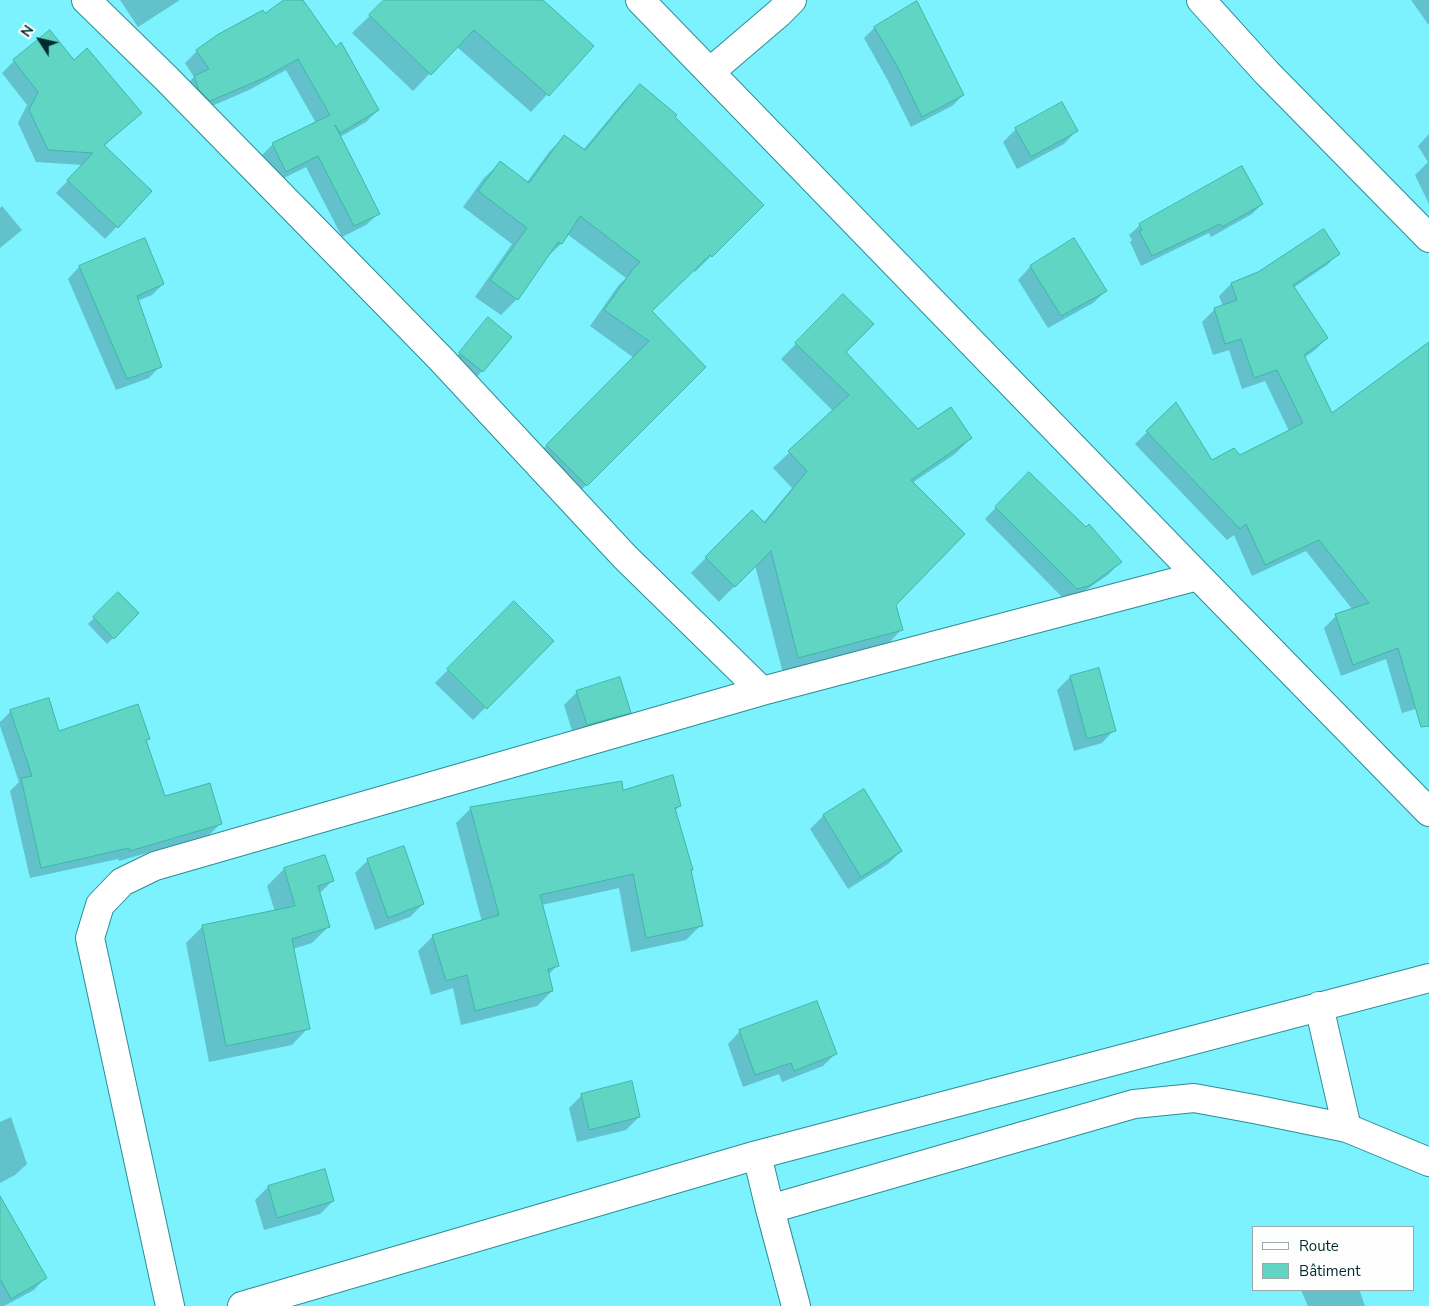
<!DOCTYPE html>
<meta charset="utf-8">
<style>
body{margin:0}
#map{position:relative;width:1429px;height:1306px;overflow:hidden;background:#7bf2fd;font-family:"Nunito Sans",sans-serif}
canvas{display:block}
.legend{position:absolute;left:1252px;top:1226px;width:162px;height:65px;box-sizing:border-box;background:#fefefe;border:1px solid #9aaaab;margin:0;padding:6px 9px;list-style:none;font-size:15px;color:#032c2f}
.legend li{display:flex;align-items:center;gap:10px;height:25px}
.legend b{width:25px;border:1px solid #9aaaab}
.north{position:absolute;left:15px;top:15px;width:50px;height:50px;-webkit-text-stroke:4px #fefefe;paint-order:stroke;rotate:305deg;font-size:14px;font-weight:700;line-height:20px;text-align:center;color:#032c2f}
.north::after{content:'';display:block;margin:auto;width:18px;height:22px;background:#032c2f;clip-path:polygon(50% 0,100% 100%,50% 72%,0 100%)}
</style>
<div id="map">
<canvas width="1429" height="1306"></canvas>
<ul class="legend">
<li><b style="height:6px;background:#fff"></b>Route</li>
<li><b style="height:14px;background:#60d5c4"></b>Bâtiment</li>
</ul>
<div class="north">N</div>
</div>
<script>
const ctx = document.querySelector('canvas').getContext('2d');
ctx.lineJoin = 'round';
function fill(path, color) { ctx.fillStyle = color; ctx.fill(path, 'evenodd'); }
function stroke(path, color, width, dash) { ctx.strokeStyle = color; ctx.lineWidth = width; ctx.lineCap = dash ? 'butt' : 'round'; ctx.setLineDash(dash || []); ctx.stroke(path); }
fill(new Path2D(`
 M 120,0 L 180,0 L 138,27 Z
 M 286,0 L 302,0 L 378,110 L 366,122 L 340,137 L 378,214 L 366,225 L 342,237 L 306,167 L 274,183 L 261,156 L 273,144 L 316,123 L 286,70 L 249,90 L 198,112 L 182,89 L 194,77 L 185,63 L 197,51 L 218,36 L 265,15 Z
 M 386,0 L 541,0 L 592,46 L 531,112 L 456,46 L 413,91 L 352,33 Z
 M 1411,0 L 1429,0 L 1429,24 L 1428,24 Z
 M 874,28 L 963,95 L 952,106 L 911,127 L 887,79 L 864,38 Z
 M 50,32 L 73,61 L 141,113 L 104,146 L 151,191 L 105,239 L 56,193 L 83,165 L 36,162 L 18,123 L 27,105 L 2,73 L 14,61 Z
 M 640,85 L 762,205 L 695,272 L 693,270 L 650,311 L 705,367 L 570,501 L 531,461 L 634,358 L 590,326 L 618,286 L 626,278 L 567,234 L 561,244 L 545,259 L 517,299 L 501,315 L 475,297 L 512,244 L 463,207 L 484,178 L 500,163 L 527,182 L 549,152 L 565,136 L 583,150 L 624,101 Z
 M 1016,129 L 1076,131 L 1064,144 L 1017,169 L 1003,142 Z
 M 1429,134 L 1429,204 L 1415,175 L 1428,162 L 1418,146 Z
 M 1262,204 L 1252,214 L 1211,237 L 1209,233 L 1141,266 L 1130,242 L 1132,240 L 1129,235 L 1140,225 Z
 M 2,206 L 22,230 L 0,248 L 0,208 Z
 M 144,240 L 163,284 L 152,295 L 137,301 L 160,366 L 149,378 L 116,390 L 68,279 L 79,267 Z
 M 1339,253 L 1327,265 L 1293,288 L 1327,338 L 1315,350 L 1304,358 L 1332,415 L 1429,344 L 1429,705 L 1402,713 L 1386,659 L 1341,676 L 1324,628 L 1336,616 L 1353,610 L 1306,551 L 1252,576 L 1234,535 L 1227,540 L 1135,444 L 1176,404 L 1212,461 L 1240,456 L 1289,431 L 1265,381 L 1242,389 L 1229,350 L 1213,355 L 1202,322 L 1214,310 L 1223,306 L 1219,296 L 1231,284 L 1259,273 Z
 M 1030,267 L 1106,291 L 1093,303 L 1048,328 L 1018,280 Z
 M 843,296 L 845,352 L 918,431 L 971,438 L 955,454 L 912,483 L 895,605 L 901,630 L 886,646 L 783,673 L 755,565 L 719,602 L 691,573 L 752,511 L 763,523 L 792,488 L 773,468 L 833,411 L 781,359 Z
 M 482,325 L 510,337 L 476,378 L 454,360 Z
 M 1029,473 L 1120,562 L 1109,574 L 1076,597 L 1065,600 L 985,519 Z
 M 118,594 L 138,613 L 107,644 L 88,624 Z
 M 514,603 L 552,641 L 473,720 L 435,683 Z
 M 1070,677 L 1114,730 L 1102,743 L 1074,751 L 1057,690 Z
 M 577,692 L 629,712 L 617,725 L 574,737 L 564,705 Z
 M 11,711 L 58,732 L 149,738 L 145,742 L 164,797 L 221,823 L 209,835 L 119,861 L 118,859 L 30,878 L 10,791 L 19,782 L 0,726 L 0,722 Z
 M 864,791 L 901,851 L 888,864 L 848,889 L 810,829 L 823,816 Z
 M 622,792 L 680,805 L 675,811 L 701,925 L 686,940 L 631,952 L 619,888 L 542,905 L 557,966 L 548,975 L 552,991 L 537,1006 L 461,1025 L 453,988 L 431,995 L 418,951 L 433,936 L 482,922 L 456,823 L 471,808 Z
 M 324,857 L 332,881 L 319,894 L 329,926 L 312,943 L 293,949 L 308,1028 L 292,1045 L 209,1062 L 186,943 L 203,926 L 275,912 L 267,886 L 284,869 Z
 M 368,860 L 423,904 L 410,917 L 375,930 L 355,873 Z
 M 740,1031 L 835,1054 L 823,1066 L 782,1082 L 779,1074 L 743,1087 L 728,1044 Z
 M 582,1095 L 639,1117 L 626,1130 L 577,1142 L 569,1108 Z
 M 11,1117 L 27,1164 L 15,1175 L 0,1183 L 0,1122 Z
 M 324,1171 L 333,1201 L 320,1214 L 264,1230 L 255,1200 L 268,1187 Z
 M 0,1198 L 45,1278 L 34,1290 L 4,1306 L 0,1306 Z
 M 1301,1290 L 1361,1290 L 1360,1292 L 1365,1306 L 1308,1306 Z`), '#0003');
const building = new Path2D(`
 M 284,0 L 303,0 L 336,47 L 341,42 L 379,110 L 340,133 L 335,125 L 380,214 L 354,226 L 318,156 L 286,172 L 272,143 L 330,115 L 298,59 L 262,79 L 210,101 L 199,90 L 194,76 L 209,69 L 196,50 L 217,35 L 263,10 L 265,13 Z
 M 384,0 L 543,0 L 594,46 L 549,96 L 474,30 L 431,75 L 369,15 Z
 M 917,1 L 964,95 L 922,117 L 898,68 L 874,27 Z
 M 50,30 L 74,60 L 87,48 L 142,113 L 104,145 L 152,191 L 118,228 L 67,180 L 93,153 L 48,150 L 29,110 L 38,92 L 13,60 Z
 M 640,84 L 677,115 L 675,117 L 764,205 L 712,257 L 710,255 L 652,311 L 706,367 L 587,486 L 546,445 L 649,341 L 604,310 L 633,269 L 640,262 L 580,216 L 562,244 L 558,242 L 518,300 L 490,280 L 527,228 L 478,191 L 500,161 L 529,183 L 564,135 L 585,150 Z
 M 1062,102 L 1078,131 L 1031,157 L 1015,128 Z
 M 1242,166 L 1263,204 L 1222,227 L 1220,224 L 1152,256 L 1139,231 L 1142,230 L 1139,224 Z
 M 1324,229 L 1340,254 L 1293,285 L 1328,338 L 1304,355 L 1332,413 L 1429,342 L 1429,726 L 1421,727 L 1398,648 L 1353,665 L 1335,614 L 1369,603 L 1319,540 L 1265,565 L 1246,524 L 1240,529 L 1146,431 L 1176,402 L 1212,460 L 1234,448 L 1240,455 L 1303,423 L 1277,370 L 1254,378 L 1241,339 L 1225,344 L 1214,308 L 1237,300 L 1231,283 L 1258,272 Z
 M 145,238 L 164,284 L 137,296 L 162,367 L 127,379 L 79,266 Z
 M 1074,238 L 1107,291 L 1061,316 L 1030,266 Z
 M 843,294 L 874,324 L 846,352 L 918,429 L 951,407 L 972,438 L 911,480 L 965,534 L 896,605 L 903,630 L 798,658 L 771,551 L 735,587 L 705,557 L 752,510 L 765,523 L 807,471 L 788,451 L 849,395 L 795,343 Z
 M 488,317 L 512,337 L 483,372 L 459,353 Z
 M 1029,472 L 1086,527 L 1089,524 L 1122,562 L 1089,586 L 1077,589 L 995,507 Z
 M 118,592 L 139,613 L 114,639 L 93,617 Z
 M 514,601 L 554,641 L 487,709 L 447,669 Z
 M 1099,668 L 1116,731 L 1087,739 L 1070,676 Z
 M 620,677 L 631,713 L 587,725 L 576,691 Z
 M 49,698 L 59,731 L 138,704 L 150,739 L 146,740 L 165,796 L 210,783 L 222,824 L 130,851 L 129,848 L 41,868 L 21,778 L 32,776 L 10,710 Z
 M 673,775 L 681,806 L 675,808 L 693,870 L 691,870 L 703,926 L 646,938 L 633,874 L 540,895 L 559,966 L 548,969 L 553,991 L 475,1011 L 467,975 L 446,981 L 432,935 L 499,915 L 470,807 L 622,781 L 623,790 Z
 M 864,789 L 902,851 L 861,877 L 823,815 Z
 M 404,846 L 424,904 L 388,918 L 367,859 Z
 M 325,855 L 334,881 L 318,886 L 330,927 L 292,939 L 310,1029 L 226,1046 L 202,925 L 295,906 L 284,868 Z
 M 817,1001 L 837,1054 L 794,1071 L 791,1063 L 755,1075 L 739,1030 Z
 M 632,1081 L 640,1117 L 589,1130 L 581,1094 Z
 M 325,1169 L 334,1201 L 277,1218 L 268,1186 Z
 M 0,1196 L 47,1278 L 11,1299 L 0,1279 Z`);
fill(building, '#60d5c4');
stroke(building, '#3cb6a6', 1);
const minor = new Path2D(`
 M 86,0 L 166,78 L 440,358 L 625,557 L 762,691
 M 640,0 L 1198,576 L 1429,812
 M 1201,0 L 1267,73 L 1429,238
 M 710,72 L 779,13 L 792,0
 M 1319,1006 L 1347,1128
 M 757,1155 L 770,1209 L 796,1306
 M 770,1209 L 1134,1104 L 1194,1098 L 1254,1109 L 1347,1128 L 1429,1162
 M 170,1306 L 90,938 L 100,905 L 122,882 L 155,866 L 762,691 L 1198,576
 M 242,1306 L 757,1155 L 1429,978`);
stroke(minor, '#2d8d94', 30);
stroke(minor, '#fff', 28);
</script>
